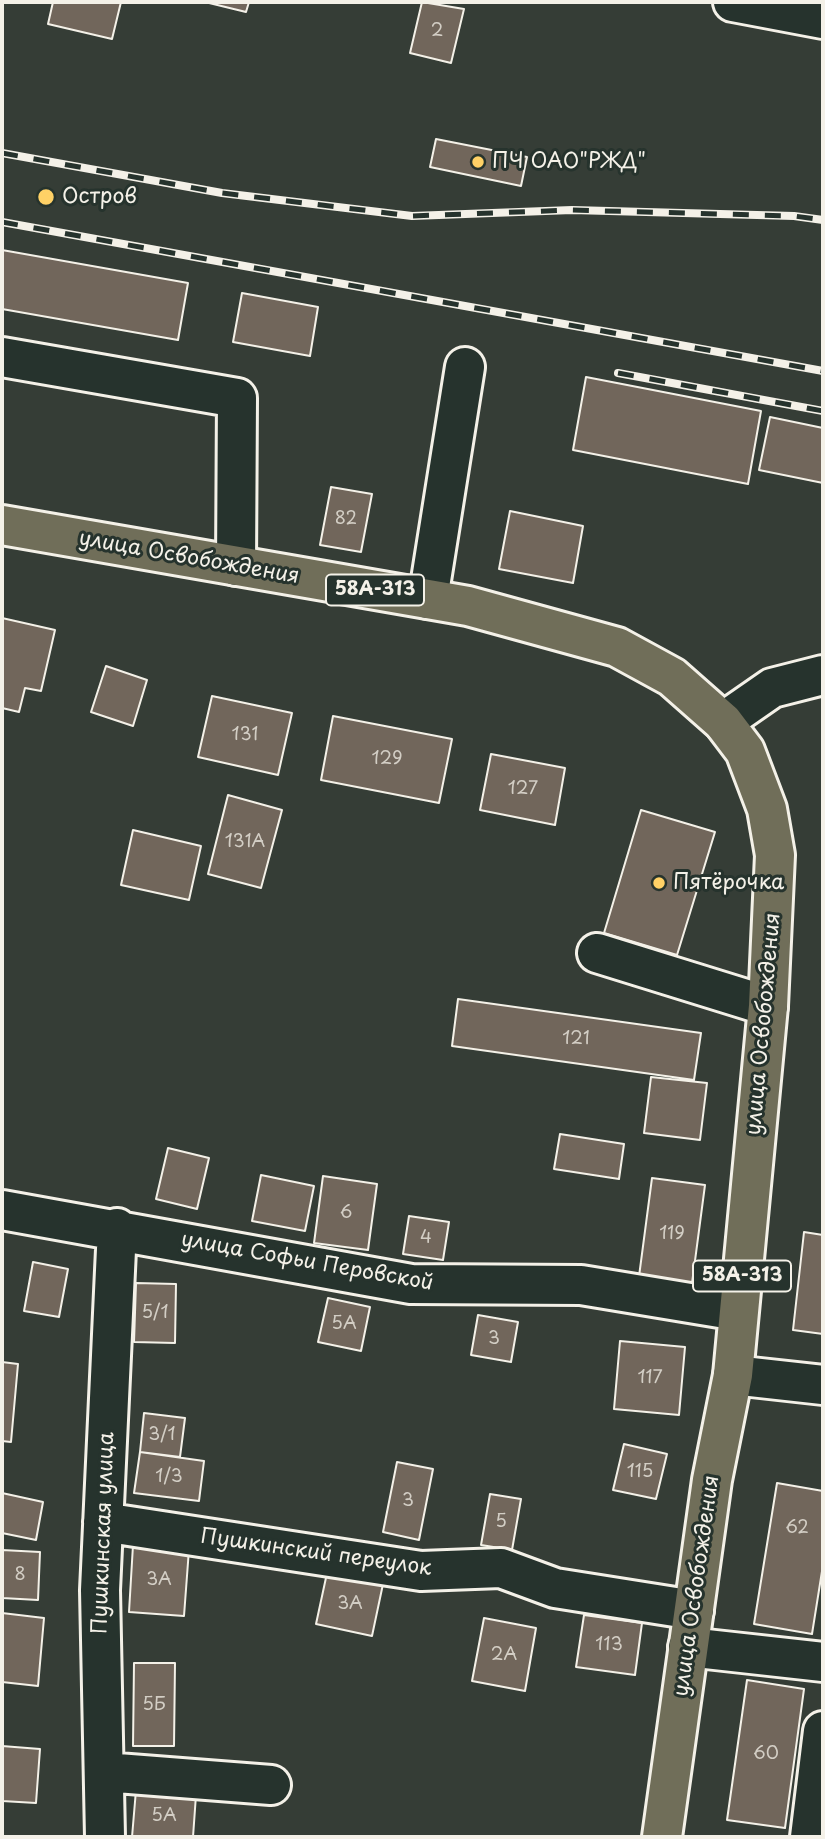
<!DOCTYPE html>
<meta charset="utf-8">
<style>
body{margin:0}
#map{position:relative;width:825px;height:1839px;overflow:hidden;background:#353d36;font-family:"Playpen Sans",sans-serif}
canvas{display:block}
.frame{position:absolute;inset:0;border:4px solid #f4f1e8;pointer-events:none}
</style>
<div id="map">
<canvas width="825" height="1839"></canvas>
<div class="frame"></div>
</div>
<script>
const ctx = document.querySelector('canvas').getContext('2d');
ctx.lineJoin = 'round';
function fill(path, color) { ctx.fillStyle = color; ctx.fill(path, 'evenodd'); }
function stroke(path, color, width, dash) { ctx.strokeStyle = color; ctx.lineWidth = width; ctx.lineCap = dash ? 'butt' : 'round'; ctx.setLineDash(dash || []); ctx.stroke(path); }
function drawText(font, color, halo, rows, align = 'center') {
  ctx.font = font + ' "Playpen Sans",sans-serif'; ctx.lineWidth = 6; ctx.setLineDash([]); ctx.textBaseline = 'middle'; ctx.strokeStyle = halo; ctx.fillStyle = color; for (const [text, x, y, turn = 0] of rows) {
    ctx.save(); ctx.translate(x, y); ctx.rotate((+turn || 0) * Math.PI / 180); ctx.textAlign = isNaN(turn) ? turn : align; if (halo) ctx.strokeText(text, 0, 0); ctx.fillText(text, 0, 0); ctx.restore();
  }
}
const building = new Path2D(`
 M 53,2 L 121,2 L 112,39 L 48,24 Z
 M 205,2 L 249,2 L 246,12 Z
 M 422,2 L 464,9 L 451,63 L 410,53 Z
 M 436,139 L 527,157 L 521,186 L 430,167 Z
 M 2,250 L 188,283 L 178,340 L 2,309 Z
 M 242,293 L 318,307 L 310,356 L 233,342 Z
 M 586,377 L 761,411 L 748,484 L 573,450 Z
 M 770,417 L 823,428 L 823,483 L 759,470 Z
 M 331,487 L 372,494 L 361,552 L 320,545 Z
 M 510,511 L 583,526 L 573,583 L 499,569 Z
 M 2,618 L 55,630 L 41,691 L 25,688 L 19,712 L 2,708 Z
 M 106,666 L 147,680 L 133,726 L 91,712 Z
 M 212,696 L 292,713 L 278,775 L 198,757 Z
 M 333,716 L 452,739 L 439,803 L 321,780 Z
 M 491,754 L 565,768 L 555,825 L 480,810 Z
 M 228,795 L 282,810 L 261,888 L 208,874 Z
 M 641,810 L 715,832 L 677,955 L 604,933 Z
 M 133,830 L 201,846 L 189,900 L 121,885 Z
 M 458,999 L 701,1033 L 694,1080 L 452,1046 Z
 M 651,1077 L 707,1083 L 700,1140 L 644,1133 Z
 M 560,1134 L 624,1144 L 619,1179 L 554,1169 Z
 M 168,1148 L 209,1158 L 197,1209 L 156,1199 Z
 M 261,1175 L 314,1186 L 305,1231 L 252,1221 Z
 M 323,1176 L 377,1184 L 368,1250 L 314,1243 Z
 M 652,1178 L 705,1185 L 691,1291 L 638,1284 Z
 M 409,1216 L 449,1222 L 443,1260 L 403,1254 Z
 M 804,1232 L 823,1235 L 823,1334 L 793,1330 Z
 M 33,1262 L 68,1269 L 59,1317 L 24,1311 Z
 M 136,1283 L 176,1284 L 175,1343 L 134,1342 Z
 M 328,1298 L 370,1307 L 361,1351 L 318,1342 Z
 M 478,1315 L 518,1322 L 511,1362 L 471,1355 Z
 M 620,1341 L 685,1347 L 679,1415 L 614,1409 Z
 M 2,1362 L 18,1364 L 11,1442 L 2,1441 Z
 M 144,1413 L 185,1418 L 180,1457 L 140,1452 Z
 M 624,1444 L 667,1454 L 656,1499 L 613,1490 Z
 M 140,1452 L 204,1461 L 199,1501 L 134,1493 Z
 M 397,1462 L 433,1469 L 419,1540 L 383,1532 Z
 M 777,1483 L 823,1491 L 823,1565 L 812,1634 L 754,1624 Z
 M 2,1493 L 43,1502 L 36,1540 L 2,1533 Z
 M 490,1494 L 521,1499 L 512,1550 L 481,1545 Z
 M 133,1545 L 189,1549 L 184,1616 L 129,1612 Z
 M 2,1550 L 40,1552 L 38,1600 L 2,1598 Z
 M 327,1573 L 383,1584 L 372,1636 L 316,1624 Z
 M 2,1613 L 44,1618 L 38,1686 L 2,1682 Z
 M 584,1615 L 642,1623 L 635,1675 L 576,1667 Z
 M 484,1618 L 536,1628 L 525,1691 L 472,1681 Z
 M 134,1663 L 175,1663 L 174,1746 L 133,1746 Z
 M 747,1680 L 804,1689 L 785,1828 L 727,1820 Z
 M 2,1746 L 40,1749 L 36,1803 L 2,1801 Z
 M 136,1790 L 196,1795 L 193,1837 L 132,1837 Z`);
fill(building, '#71665b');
stroke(building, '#f4f1e8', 2);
const minor = new Path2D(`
 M 733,2 L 823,19
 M 2,357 L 237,398 L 236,566
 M 428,599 L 465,367
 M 723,722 L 772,688 L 823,675
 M 597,953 L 768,1006
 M 2,1210 L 411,1284 L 581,1285 L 738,1311
 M 733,1375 L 823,1385
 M 103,1522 L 421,1571 L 501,1568 L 555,1588 L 694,1610
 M 688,1647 L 823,1662
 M 104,1772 L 271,1785
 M 105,1837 L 100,1590 L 117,1228
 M 810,1837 L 823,1731`);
const major = new Path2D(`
 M 2,525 L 468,606 L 617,647 L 672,677 L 723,722 L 745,751 L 767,809 L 775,855 L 768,1006 L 733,1375 L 712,1480 L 662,1837`);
stroke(minor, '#f4f1e8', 44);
stroke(major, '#f4f1e8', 44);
stroke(minor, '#26332d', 38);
stroke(major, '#706e59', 38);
const rail = new Path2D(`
 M 2,153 L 222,193 L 412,216 L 572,210 L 794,216 L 823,220
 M 2,222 L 823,371
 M 618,373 L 823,411`);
stroke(rail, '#f4f1e8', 8);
stroke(rail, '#26332d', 5, [16]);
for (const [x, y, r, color] of [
 [478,162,7,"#ffd166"],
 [46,197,9,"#ffd166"],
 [659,883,7,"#ffd166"]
]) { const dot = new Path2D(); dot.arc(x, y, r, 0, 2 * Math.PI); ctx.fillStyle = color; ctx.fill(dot); stroke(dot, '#26332d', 2.5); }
drawText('18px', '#d3cec5', null, [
 ["2",437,31],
 ["82",346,519],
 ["131",245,735],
 ["129",387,759],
 ["127",523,789],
 ["131А",245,842],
 ["121",576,1039],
 ["6",346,1213],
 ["119",672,1234],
 ["4",426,1238],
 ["5/1",155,1313],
 ["5А",344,1324],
 ["3",494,1339],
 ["117",650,1378],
 ["3/1",162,1435],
 ["115",640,1472],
 ["1/3",169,1477],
 ["3",408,1501],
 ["5",501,1522],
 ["62",797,1528],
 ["8",20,1575],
 ["3А",159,1580],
 ["3А",350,1604],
 ["113",609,1645],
 ["2А",504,1655],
 ["5Б",154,1705],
 ["60",766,1754],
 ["5А",164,1816]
]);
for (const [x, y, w] of [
 [375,590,98],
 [742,1276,98]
]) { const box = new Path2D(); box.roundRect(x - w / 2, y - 15.5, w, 31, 5); ctx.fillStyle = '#26332d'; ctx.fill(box); stroke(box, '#f4f1e8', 2); }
drawText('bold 19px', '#f4f1e8', null, [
 ["58А-313",375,590],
 ["58А-313",742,1276]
]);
drawText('21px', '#f4f1e8', '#26332d', [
 ["ПЧ ОАО\"РЖД\"",492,162],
 ["Остров",62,197],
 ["Пятёрочка",673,883]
], 'left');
drawText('21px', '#f4f1e8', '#26332d', [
 ["улица Освобождения",189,558,10],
 ["улица Освобождения",764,1024,-85],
 ["улица Софьи Перовской",307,1262,10],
 ["Пушкинская улица",104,1533,-88],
 ["Пушкинский переулок",316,1553,8],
 ["улица Освобождения",697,1586,-82]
]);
</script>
